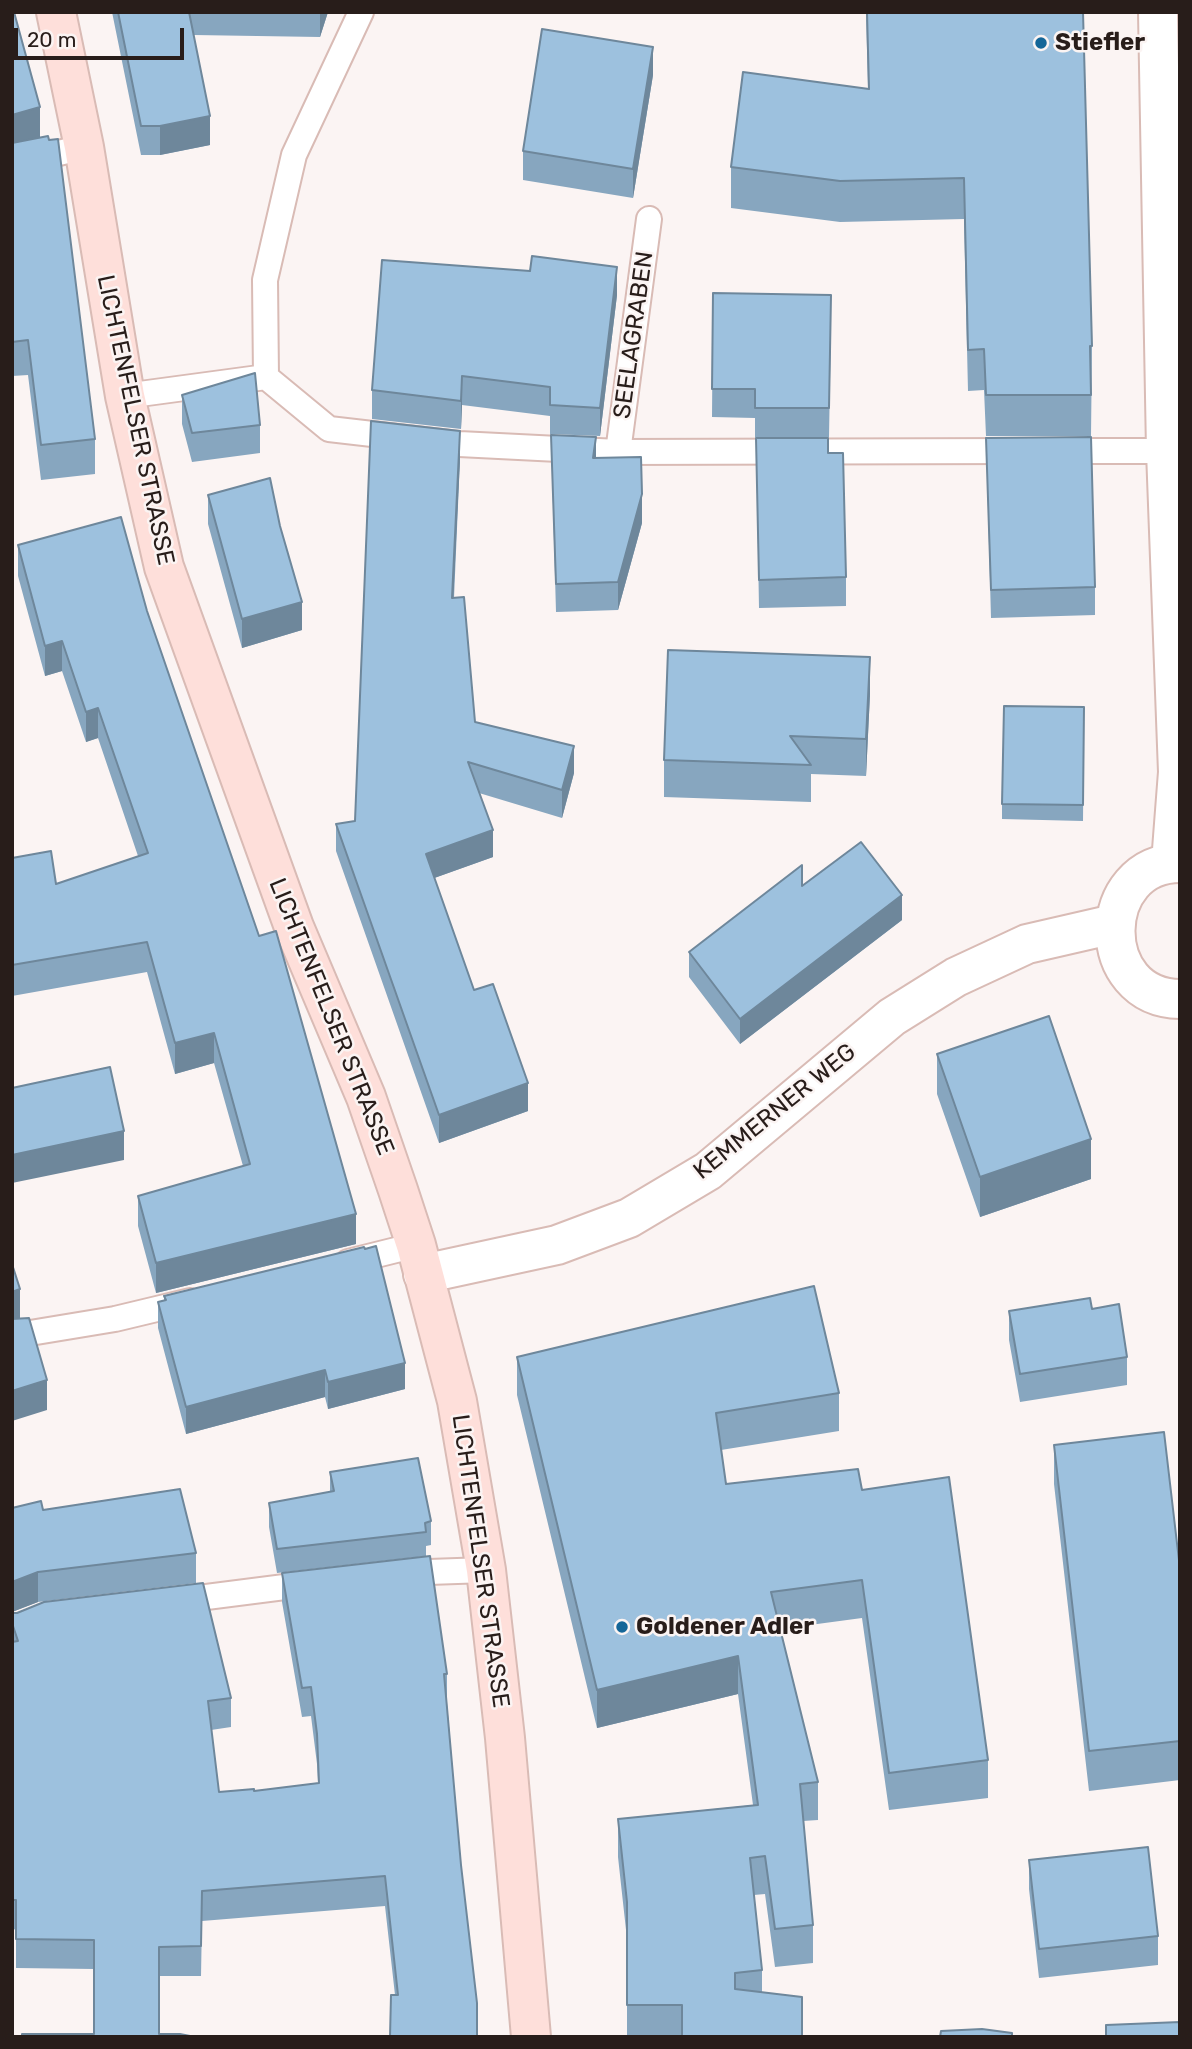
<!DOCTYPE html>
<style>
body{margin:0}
#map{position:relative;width:1192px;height:2049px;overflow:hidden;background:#fbf4f3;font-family:Rubik,sans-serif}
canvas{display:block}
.frame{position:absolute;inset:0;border:14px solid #281d1a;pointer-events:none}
.scale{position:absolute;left:14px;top:28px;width:170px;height:32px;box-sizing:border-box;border:4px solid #281d1a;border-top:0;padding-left:9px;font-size:21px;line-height:24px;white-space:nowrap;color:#281d1a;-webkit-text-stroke:5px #fbf4f3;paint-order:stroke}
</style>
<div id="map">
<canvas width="1192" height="2049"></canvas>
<div class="frame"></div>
<div class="scale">20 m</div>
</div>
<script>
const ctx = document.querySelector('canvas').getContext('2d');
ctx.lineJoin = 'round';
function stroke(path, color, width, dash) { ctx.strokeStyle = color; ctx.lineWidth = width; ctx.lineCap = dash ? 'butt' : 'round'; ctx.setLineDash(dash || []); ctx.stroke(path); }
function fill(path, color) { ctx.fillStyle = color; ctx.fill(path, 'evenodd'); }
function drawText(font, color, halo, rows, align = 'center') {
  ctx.font = font + ' Rubik,sans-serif'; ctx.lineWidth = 5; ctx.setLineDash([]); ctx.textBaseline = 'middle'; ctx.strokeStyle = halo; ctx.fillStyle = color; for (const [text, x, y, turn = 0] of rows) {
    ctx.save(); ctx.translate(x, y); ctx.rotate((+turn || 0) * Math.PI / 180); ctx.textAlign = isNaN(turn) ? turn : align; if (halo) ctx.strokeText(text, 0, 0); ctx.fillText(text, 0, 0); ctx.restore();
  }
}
const lane = new Path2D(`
 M 12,164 L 84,147
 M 266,377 L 265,280 L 294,155 L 361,12
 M 125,396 L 266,377 L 329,429 L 459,444 L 618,452 L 1021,451
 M 1060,451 L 1166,451
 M 618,452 L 649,219
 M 348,1262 L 416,1245
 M 12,1336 L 115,1319 L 190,1301
 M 400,1573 L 486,1570
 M 175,1601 L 316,1583`);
const street = new Path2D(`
 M 1158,12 L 1166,451 L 1178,772 L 1171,863
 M 1180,863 C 1095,863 1093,998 1180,999
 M 423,1274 L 557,1245 L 629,1218 L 708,1171 L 892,1017 L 956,977 L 1027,944 L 1114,924`);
const secondary = new Path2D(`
 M 56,12 L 84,147 L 125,396 L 164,567 L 294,927 L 366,1097 L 398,1190 L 416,1245 L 457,1401 L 486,1570 L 505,1738 L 531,2037`);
stroke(lane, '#d9bbb5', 28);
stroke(street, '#d9bbb5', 42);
stroke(secondary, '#d9bbb5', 42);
stroke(lane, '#fff', 24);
stroke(street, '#fff', 38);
stroke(secondary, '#fedfda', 38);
fill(new Path2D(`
 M 12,12 L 40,138 L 95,439 L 95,474 L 41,480 L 28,375 L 12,376 Z
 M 112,12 L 328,12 L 320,37 L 194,35 L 210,145 L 160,155 L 141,155 Z
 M 866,12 L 1083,12 L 1092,346 L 1091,436 L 986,436 L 984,390 L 968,391 L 964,219 L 840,222 L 731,208 L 731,167 L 868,89 Z
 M 653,75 L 633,198 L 523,180 L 523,151 Z
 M 713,293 L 831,323 L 829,437 L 755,437 L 755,418 L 712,417 Z
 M 617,295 L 600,436 L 550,434 L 550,416 L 462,405 L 461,429 L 372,419 L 372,390 Z
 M 182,395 L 260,425 L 260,453 L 192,462 L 182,424 Z
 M 551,435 L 596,458 L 642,523 L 618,610 L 556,612 Z
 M 756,438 L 828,453 L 846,577 L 846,606 L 759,608 Z
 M 986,438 L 1095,587 L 1095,615 L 991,618 Z
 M 460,459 L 454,598 L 475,722 L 574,773 L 562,818 L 479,793 L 493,857 L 434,878 L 474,990 L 528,1111 L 439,1143 L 336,851 L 336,824 L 355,821 Z
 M 208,495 L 302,630 L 242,648 L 208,524 Z
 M 18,545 L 147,611 L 356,1244 L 156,1293 L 138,1226 L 138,1196 L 243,1166 L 214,1063 L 175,1074 L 147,972 L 12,996 L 12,858 L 56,884 L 138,856 L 98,738 L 86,742 L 62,671 L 45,676 L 18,576 Z
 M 870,694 L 866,776 L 811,774 L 811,802 L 664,797 L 664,760 Z
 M 1084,707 L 1083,821 L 1002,819 L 1002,804 Z
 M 802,886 L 902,920 L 740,1044 L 689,977 L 689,952 Z
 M 937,1054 L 1091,1179 L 980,1217 L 937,1094 Z
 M 164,1296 L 405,1389 L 328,1409 L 325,1397 L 186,1434 L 158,1328 L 158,1302 L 164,1300 Z
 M 1092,1309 L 1127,1357 L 1127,1385 L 1020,1402 L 1009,1340 L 1009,1311 Z
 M 517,1357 L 839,1393 L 839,1431 L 721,1450 L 726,1484 L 862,1490 L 988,1760 L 988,1798 L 889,1810 L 862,1618 L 780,1629 L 818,1782 L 818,1820 L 803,1821 L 813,1925 L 813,1963 L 775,1967 L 765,1894 L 754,1895 L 762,1970 L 762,1992 L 802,2037 L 627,2037 L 627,1939 L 618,1857 L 618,1819 L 753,1805 L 738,1694 L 597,1728 L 517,1395 Z
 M 1054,1445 L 1180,1569 L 1180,1780 L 1089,1791 L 1054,1484 Z
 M 330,1472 L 431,1521 L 431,1545 L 426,1546 L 426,1556 L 277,1573 L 269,1527 L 269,1503 L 330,1492 Z
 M 43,1510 L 196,1553 L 196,1583 L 38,1602 L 12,1612 Z
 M 282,1573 L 447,1674 L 447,1703 L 461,1865 L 477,2003 L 395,1995 L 385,1906 L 202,1921 L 201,1976 L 159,1976 L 94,2034 L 94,1969 L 16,1968 L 16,1929 L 12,1930 L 12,1613 L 231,1698 L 231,1727 L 211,1730 L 219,1792 L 254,1791 L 318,1783 L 317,1764 L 311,1716 L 302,1717 L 282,1602 Z
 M 1029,1860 L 1158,1936 L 1158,1965 L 1039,1978 L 1029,1889 Z`), '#87a6bf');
fill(new Path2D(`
 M 320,12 L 328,12 L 320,37 Z
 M 653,47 L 653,75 L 633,198 L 633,169 Z
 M 40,107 L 40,142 L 12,150 L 12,115 Z
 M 210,116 L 210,145 L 160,155 L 160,126 Z
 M 617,267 L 617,295 L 600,436 L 600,408 Z
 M 462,376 L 462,405 L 461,429 L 461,401 Z
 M 460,431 L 460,459 L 452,626 L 452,598 Z
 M 596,437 L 596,466 L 593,458 Z
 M 642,494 L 642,523 L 618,610 L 618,582 Z
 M 302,602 L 302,630 L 242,648 L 242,619 Z
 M 62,641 L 62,671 L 45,676 L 45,646 Z
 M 870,657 L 870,694 L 866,776 L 866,739 Z
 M 98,708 L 98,738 L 86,742 L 86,712 Z
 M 574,746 L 574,773 L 562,818 L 562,790 Z
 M 493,830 L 493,857 L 426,881 L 426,854 Z
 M 902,895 L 902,920 L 740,1044 L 740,1019 Z
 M 214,1033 L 214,1063 L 175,1074 L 175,1043 Z
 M 528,1083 L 528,1111 L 439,1143 L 439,1115 Z
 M 124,1131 L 124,1160 L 12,1183 L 12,1155 Z
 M 1091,1139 L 1091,1179 L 980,1217 L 980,1177 Z
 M 356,1214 L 356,1244 L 156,1293 L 156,1263 Z
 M 20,1289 L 20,1320 L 12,1322 L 12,1292 Z
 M 405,1363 L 405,1389 L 328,1409 L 328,1382 Z
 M 325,1370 L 325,1397 L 186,1434 L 186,1407 Z
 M 47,1380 L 47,1410 L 12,1421 L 12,1391 Z
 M 38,1572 L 38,1602 L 12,1612 L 12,1582 Z
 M 738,1656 L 738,1694 L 597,1728 L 597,1690 Z`), '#6e879b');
const building = new Path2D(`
 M 12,12 L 14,12 L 40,107 L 12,115 Z
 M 118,12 L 189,12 L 210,116 L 160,126 L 141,126 Z
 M 867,12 L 1083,12 L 1092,346 L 1090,346 L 1091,395 L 986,395 L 984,349 L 968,350 L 964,178 L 840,181 L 731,167 L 743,72 L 869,89 Z
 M 542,29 L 653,47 L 633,169 L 523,151 Z
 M 48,136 L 49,140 L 58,139 L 95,439 L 41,445 L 28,340 L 12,342 L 12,143 Z
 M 532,256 L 617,267 L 600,408 L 550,405 L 550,387 L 462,376 L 461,401 L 372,390 L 382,260 L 530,271 Z
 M 713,293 L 831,295 L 829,408 L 755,408 L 755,389 L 712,389 Z
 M 255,373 L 260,425 L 192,433 L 182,395 Z
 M 371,421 L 460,431 L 452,598 L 464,597 L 475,722 L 574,746 L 562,790 L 468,762 L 493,830 L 426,854 L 474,990 L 493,984 L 528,1083 L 439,1115 L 336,824 L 355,821 Z
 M 551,435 L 596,437 L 593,458 L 641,457 L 642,494 L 618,582 L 556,584 Z
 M 1091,437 L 1095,587 L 991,590 L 986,438 Z
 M 756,438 L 828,438 L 828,453 L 843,453 L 846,577 L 759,580 Z
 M 270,478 L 280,526 L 302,602 L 242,619 L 208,495 Z
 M 121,517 L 147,611 L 259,936 L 276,931 L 356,1214 L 156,1263 L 138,1196 L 250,1164 L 214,1033 L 175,1043 L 147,942 L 12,965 L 12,858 L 51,851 L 56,884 L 148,853 L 98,708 L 86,712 L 62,641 L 45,646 L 18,545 Z
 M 668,650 L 870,657 L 866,739 L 790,736 L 811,765 L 664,760 Z
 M 1004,706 L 1084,707 L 1083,805 L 1002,804 Z
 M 861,842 L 902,895 L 740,1019 L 689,952 L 802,865 L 802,886 Z
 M 1049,1016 L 1091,1139 L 980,1177 L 937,1054 Z
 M 110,1067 L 124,1131 L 12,1155 L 12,1088 Z
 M 376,1246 L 405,1363 L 328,1382 L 325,1370 L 186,1407 L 158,1302 L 166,1300 L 164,1296 L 364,1247 L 365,1249 Z
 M 12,1264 L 20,1289 L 12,1292 Z
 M 814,1286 L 839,1393 L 716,1413 L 726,1484 L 858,1469 L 862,1490 L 949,1477 L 988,1760 L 889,1773 L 862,1580 L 771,1592 L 818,1782 L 800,1784 L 813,1925 L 775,1929 L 765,1856 L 750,1858 L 762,1970 L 735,1973 L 735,1989 L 802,1997 L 802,2037 L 682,2037 L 682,2005 L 627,2005 L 627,1902 L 618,1819 L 758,1805 L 738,1656 L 597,1690 L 517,1357 Z
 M 1090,1298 L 1092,1309 L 1119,1304 L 1127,1357 L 1020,1374 L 1009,1311 Z
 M 29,1318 L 47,1380 L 12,1391 L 12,1319 Z
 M 1164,1432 L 1180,1569 L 1180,1741 L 1089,1751 L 1054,1445 Z
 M 418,1458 L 431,1521 L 425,1523 L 426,1532 L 277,1549 L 269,1503 L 334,1491 L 330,1472 Z
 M 180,1489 L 196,1553 L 38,1572 L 12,1582 L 12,1508 L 41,1501 L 43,1510 Z
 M 430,1556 L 447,1674 L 444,1674 L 461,1865 L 477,2003 L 477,2037 L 390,2037 L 391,1995 L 398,1995 L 385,1876 L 202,1891 L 201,1946 L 159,1947 L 159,2034 L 180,2034 L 195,2037 L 22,2037 L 22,2034 L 94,2034 L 94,1940 L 16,1939 L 16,1900 L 12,1900 L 12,1642 L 18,1641 L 12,1623 L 12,1613 L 17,1613 L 44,1602 L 203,1583 L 231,1698 L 208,1701 L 219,1792 L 254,1789 L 254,1791 L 319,1783 L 317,1734 L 311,1687 L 302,1688 L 282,1573 Z
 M 1148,1847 L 1158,1936 L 1039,1949 L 1029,1860 Z
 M 1180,2022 L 1180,2037 L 1106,2037 L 1106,2025 Z
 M 982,2029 L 1012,2033 L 1012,2037 L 940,2037 L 941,2031 Z`);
fill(building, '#9dc1de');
stroke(building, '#6e879b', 2);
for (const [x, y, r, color] of [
 [1041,43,7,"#146698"],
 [622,1627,7,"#146698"]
]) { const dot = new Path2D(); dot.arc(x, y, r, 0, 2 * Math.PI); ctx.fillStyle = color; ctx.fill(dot); stroke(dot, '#fbf4f3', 2.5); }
drawText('bold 24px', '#281d1a', '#fbf4f3', [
 ["Stiefler",1055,43],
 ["Goldener Adler",636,1627]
], 'left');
drawText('24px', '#281d1a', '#fbf4f3', [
 ["SEELAGRABEN",634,335,-82],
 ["LICHTENFELSER STRASSE",135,420,78],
 ["LICHTENFELSER STRASSE",331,1017,68],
 ["KEMMERNER WEG",775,1112,-39],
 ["LICHTENFELSER STRASSE",480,1561,82]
]);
</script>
